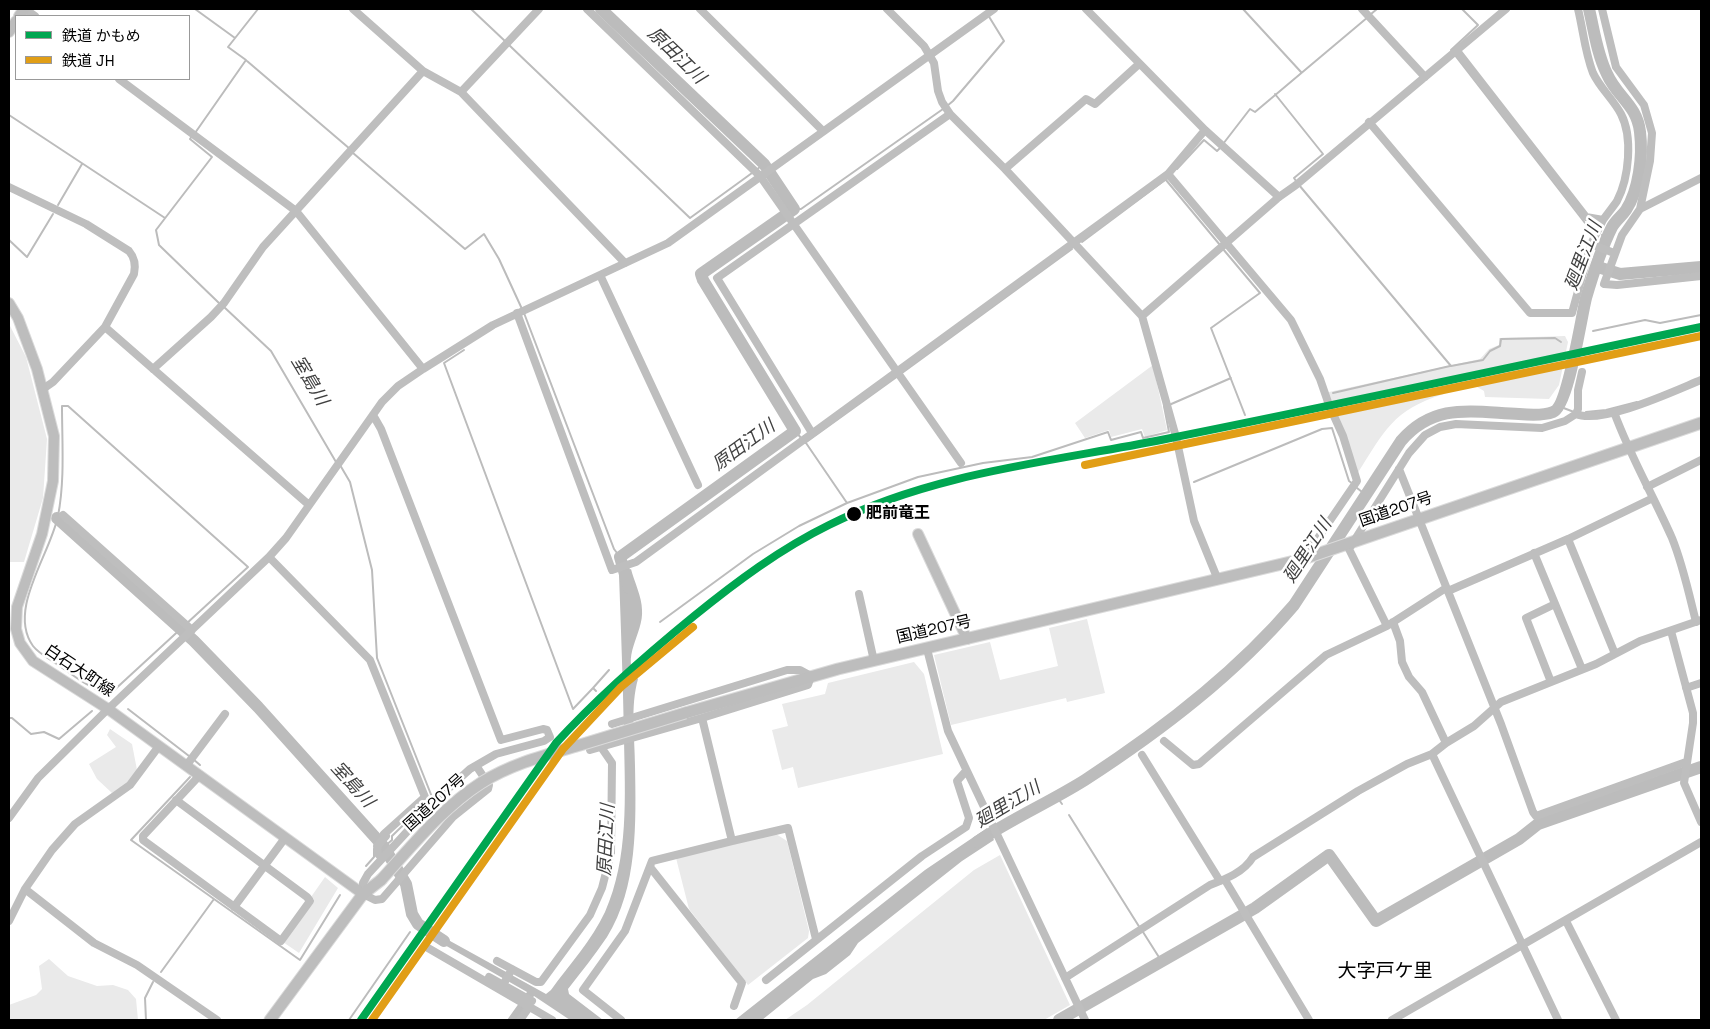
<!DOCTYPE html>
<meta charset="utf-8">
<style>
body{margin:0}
#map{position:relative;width:1710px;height:1029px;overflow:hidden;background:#fff;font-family:"Space Grotesk","Noto Sans JP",sans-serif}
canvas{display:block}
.frame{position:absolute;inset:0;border:10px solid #000;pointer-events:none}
.legend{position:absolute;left:15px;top:15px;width:175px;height:65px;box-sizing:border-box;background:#fff;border:1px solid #999;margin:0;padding:6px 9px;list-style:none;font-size:15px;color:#000}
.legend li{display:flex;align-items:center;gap:10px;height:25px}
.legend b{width:25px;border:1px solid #999}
</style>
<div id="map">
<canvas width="1710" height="1029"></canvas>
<div class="frame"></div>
<ul class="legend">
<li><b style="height:6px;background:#00a651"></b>鉄道 かもめ</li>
<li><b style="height:6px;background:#e19e16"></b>鉄道 JH</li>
</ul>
</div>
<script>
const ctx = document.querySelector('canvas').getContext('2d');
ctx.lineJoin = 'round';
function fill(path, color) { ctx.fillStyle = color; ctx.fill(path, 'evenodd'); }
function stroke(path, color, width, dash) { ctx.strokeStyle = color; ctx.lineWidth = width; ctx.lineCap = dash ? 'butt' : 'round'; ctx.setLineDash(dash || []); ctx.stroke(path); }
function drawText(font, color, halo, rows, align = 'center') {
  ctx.font = font + ' "Space Grotesk","Noto Sans JP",sans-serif'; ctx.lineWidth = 5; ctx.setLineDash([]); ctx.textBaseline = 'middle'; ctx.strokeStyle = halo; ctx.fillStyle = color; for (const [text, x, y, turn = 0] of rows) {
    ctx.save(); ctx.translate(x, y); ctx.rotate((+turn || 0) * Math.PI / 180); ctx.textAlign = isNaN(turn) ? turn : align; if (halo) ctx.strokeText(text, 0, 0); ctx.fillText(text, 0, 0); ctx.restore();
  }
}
fill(new Path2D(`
 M 9,324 L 26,357 L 47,439 L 43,498 L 24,562 L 9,562 Z
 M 1565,336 L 1568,342 L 1559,385 L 1549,399 L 1485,397 L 1484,391 L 1472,384 L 1446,388 L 1444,394 C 1392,410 1385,431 1357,474 L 1329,401 L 1329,392 L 1480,359 L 1489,349 L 1499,345 L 1499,338 Z
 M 1153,365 L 1167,430 L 1145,437 L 1142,429 L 1111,437 L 1109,430 L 1085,438 L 1075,423 Z
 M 1087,619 L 1105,693 L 1067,702 L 1066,698 L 951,725 L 934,655 L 990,642 L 1000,680 L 1058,666 L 1049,628 Z
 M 914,662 L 924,674 L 943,754 L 798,788 L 793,767 L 782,770 L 772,730 L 788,726 L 782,704 L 825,694 L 828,683 Z
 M 110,729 L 132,744 L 137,770 L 126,784 L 112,793 L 97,779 L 89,764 L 116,747 L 107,735 Z
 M 776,834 L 787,841 L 809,931 L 808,938 L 748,985 L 689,909 L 676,858 Z
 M 1000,855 L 1070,1005 L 1044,1020 L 785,1020 L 807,1005 L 974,870 Z
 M 325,877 L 338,888 L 299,953 L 283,942 L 314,899 L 311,897 Z
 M 49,959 L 68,976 L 97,986 L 113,985 L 128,990 L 136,999 L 138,1020 L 9,1020 L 9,1005 L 36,995 L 42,989 L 39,966 Z`), '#eaeaea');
fill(new Path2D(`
 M 631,569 C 634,581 642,597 642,610 C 644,633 619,659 638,679 C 630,707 635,738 635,766 C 636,823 638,887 607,937 C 595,955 581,972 568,989 L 569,994 L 603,1020 L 570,1020 L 534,996 L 517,1020 L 507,1020 L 527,992 L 429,936 L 432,931 L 546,994 L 551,990 C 569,965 592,940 605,912 C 629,858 625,796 624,739 C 623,684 621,630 619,575 Z
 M 987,828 L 994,840 L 962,861 L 858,943 L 850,955 L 826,974 L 813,979 L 762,1020 L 735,1020 L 925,870 Z`), '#bcbcbc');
stroke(new Path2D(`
 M 195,9 L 235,38
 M 471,9 L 506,42
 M 1243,9 L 1301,72
 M 1371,14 L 1377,9
 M 509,45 L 690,218 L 752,173
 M 1451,50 L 1478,25 L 1462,9
 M 1454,54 L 1585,223 L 1592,228
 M 247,61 L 350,149
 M 1275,94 L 1323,154 L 1294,178 L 1296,181
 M 947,106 L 953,101 L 1004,41 L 988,15
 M 9,115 L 165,218
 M 195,133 L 246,60 L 228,47 L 258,9
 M 192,136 L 190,139 L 212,157 L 156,230 L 159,245 L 220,304
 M 1223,144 L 1250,109 L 1255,112 L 1368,17
 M 353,153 L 465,249 L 484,234 L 499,259 L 522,309
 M 1177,169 L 1204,140 L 1217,151 L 1220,148
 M 756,170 L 764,164
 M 1166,180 L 1220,245
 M 1299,185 L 1451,366 L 1483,360 L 1490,351 L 1500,346 L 1501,339 L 1555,338 L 1561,342
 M 58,205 L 82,164
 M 794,209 L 801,209 L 943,109
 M 1602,235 L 1608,236
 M 9,240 L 27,257 L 53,214
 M 1082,242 L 1169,177
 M 1223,249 L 1260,293 L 1211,328 L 1245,415
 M 224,307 L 271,351 L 336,462
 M 524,313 L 614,549 L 620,557
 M 1593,331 L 1645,320 L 1660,323 L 1701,315
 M 464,350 L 444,363 L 573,709 L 593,688 L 596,691
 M 902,373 L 1072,249
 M 1333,393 L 1450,366
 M 1169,405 L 1231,378
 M 62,406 L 68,406 L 248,567 L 111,693 C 92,691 76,677 61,667 C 53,661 39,654 33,646 C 7,610 50,555 58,516 C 65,480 62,442 62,406 Z
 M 1561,407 L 1574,412
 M 1586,412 L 1606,410 L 1637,402
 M 795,431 L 802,439
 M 805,443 L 898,376
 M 806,443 L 847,503
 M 340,465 L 350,482 L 372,570 L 377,658 L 432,797 L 392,836 L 392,840 L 384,847
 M 1194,482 L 1322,429 L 1332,428 L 1349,481 L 1353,484
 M 1357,488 L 1366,495
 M 660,622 L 753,554 L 799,526 L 847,503 L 918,477 L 983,463 L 1032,457 L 1108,432 L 1111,440 L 1141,432 L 1143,438 L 1169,432 L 1164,406
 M 593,688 L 609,670
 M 605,700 L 611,701
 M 128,709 L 189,756
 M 9,718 L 12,718 L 31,734 L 44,732 L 59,739 L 92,711
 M 193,759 L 200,765
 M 1057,797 L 1062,804
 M 1069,815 L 1140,928
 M 366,866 L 374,857 L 374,849
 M 214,899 L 300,960 L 340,895
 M 1143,932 L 1162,962
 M 161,972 L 214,899 L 131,840 L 190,777
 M 146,1020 L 145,998 L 153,982
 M 349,1020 L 410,932`), '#bcbcbc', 2);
stroke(new Path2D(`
 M 601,9 L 764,164 L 794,209 L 701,274 L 703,280 L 795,431 L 620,557 L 629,588
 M 1598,267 L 1620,274 L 1701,267
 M 57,518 L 194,641 L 258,707 L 384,847 L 406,884 L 412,914 L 418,924 L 444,941
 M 977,842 C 1011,819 1050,802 1085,780 C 1162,730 1235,674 1294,605 L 1401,441 C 1435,402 1472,412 1519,414 C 1530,415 1543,416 1553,412 C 1568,407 1581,318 1586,298 C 1593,274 1601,249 1612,227 C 1616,220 1622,216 1626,210 C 1639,190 1643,156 1640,132 C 1637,105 1617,97 1607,74 C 1597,54 1594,30 1589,9
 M 1059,1020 L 1255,908 L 1329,855 L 1376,921 L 1519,839 L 1538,824 L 1701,767`), '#bcbcbc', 12);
const major = new Path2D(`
 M 19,16 L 24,9
 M 9,32 L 16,21
 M 9,303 L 18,318 L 37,369 L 54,436 L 53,481 L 42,534 L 17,607 L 16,629 L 20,643 L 33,661 L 108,709 L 363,894
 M 918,534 L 967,639`);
const highway = new Path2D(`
 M 685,713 L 838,669 L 1303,559 L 1701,423
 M 270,1020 L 363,894 L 381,880`);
stroke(major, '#dbdbdb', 12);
stroke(highway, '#dbdbdb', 13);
stroke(new Path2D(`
 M 25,9 L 35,16
 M 353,9 L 423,71 L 461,92 L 539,9
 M 587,9 L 760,176 L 961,463
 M 700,9 L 822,130
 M 887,9 L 924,46 L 934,63 L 938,91 L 942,102 L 950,114 L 1005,169 L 1142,316 L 1176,437 L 1194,521 L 1218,580
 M 1086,9 L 1205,130 L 1279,197
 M 1362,9 L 1425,77
 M 1578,9 C 1583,29 1585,53 1593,73 C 1600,88 1613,99 1621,114 C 1633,137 1629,178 1617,201 C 1613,207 1608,213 1603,220
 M 1602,9 L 1616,67 L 1644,105 L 1652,133 L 1650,161 L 1640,209
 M 119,79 L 296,211 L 423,369
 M 461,92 L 625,263
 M 1369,122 L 1530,313 L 1572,313 L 1591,244 L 1603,220 L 1586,217 L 1457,51
 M 1005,169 L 1086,99 L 1095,104 L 1139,64
 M 1168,174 L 1291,320 L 1320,379 L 1329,405 L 1343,436 L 1357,481 L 1316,541 L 1308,548 L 1303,559
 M 1701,178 L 1640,209 L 1622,235 L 1604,284 L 1617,285 L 1701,276
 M 9,187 L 86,224 L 129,251 C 135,258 136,265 134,274 L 105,327 L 309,505
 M 1591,244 L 1614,253
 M 600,275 L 698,485
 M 517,313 L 612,570 L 636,562 L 1168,174 L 1205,130
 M 1142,316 L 1279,197 L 1296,185 L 1506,9
 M 153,369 L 211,317 L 224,303 L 263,247 L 423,71
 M 43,389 L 53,382 L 105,327
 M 1614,412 C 1630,456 1653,495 1672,538 C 1683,565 1689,594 1696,622
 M 1576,414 L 1578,409 L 1578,390 L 1582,372
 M 373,415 L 381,429 L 501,740 L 543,729 L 547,730 L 550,737 L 544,741 L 496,754 L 470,769 L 439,797 L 368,874 L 363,883 L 363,894 L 375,900 L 382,899 L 453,817 L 488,789 L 489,785 L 477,767
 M 812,433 L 717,278 L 950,114
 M 1399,469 L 1501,724 L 1533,812 L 1536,816 L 1686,762
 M 1647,487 L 1701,460
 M 63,515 L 192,630
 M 1568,539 L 1615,654
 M 1534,553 L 1582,669
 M 269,557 L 370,660 L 425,797 L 384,834 L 386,836 L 377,846 L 378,854 L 382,858
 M 1448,591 L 1568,539 L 1653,498
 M 859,594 L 874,661
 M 1393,622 L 1400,641 L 1402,662 L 1409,677 L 1422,692 L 1446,743
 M 1387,626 L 1349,549 L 1409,453 L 1425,435 L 1440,427 L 1456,424 L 1542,428 L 1565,421 L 1576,414 C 1602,425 1674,391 1701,380
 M 1671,631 L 1693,713 L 1693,723 L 1684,783 L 1701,822
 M 927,649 L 948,731 L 1085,1020
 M 1551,682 L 1526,618 L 1555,604
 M 1686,688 L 1701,683
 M 612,724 L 787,670 L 800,670 L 811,676 L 808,685 L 702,718 L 732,841 L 652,861 L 625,931 L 583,990 L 621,1020
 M 1164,741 L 1193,765 L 1199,764 L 1326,655 L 1387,626 L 1446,588
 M 590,750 L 702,718
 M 1432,754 L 1558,1020
 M 1142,755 L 1220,881
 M 186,766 L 225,714
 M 176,800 L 307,897 L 310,901 L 281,941 L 143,840 L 143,836 L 200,775
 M 9,818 L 38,778 L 108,709 L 269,557 L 286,538 L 382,402 L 398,386 L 423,369 L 493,325 L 668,243 L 994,9
 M 732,841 L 788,828 L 816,939
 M 650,867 L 742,983 L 734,1006
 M 1225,880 L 1309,1020
 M 25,889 L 94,943 L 137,965 L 217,1020
 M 234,907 L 285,838
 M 9,921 L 25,889 L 52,850 L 75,824 L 130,785 L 159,746
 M 1566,921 L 1616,1020
 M 428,948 L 552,1020
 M 497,961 L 536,982 L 541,982 L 590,915 L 602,888 L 611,853 L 612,763 L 601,747
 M 489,977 L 532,1001
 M 1065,978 L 1210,885 C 1226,879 1244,872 1253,857 L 1358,791 L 1407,764 L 1432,754 L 1446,743 L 1474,726 L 1501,702 L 1596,664 L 1640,641 L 1701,620
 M 766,980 L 922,856 L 966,827 L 969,818 L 957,781 L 966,771
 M 503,985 L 512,969
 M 520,1020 L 530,1006
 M 1392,1020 L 1701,842`), '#bebebe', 8);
stroke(major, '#bdbdbd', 10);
stroke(highway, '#bdbdbd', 11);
const highwayBridge = new Path2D(`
 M 381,880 C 412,846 442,808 481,783 C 511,764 546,755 580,745 C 615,734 650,724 685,713`);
stroke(highwayBridge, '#dbdbdb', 13, []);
stroke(highwayBridge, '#bdbdbd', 11);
stroke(new Path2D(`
 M 361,1020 L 556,743 C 599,696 645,656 694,616 C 736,582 780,549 829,525 C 932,473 1049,462 1161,440 C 1342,404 1521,365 1701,327`), '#00a651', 8);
stroke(new Path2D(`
 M 1085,465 L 1701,336
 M 372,1020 L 563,749 L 621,687 L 693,627`), '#e19e16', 8);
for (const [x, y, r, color] of [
 [854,514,8,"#000"]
]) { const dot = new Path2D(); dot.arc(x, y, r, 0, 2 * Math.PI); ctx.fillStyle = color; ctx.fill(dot); stroke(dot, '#fff', 2); }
drawText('16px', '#000', '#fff', [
 ["国道207号",1396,510,-19],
 ["国道207号",934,630,-13],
 ["白石大町線",79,671,34],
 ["国道207号",435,803,-42]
]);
drawText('bold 16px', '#000', '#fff', [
 ["肥前竜王",866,514]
], 'left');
drawText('italic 18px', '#404040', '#fff', [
 ["原田江川",676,56,44],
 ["廻里江川",1584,256,-69],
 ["室島川",309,381,59],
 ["原田江川",744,446,-36],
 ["廻里江川",1308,551,-57],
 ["室島川",352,785,48],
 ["廻里江川",1008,805,-31],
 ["原田江川",607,840,-87]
]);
drawText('19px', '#000', '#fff', [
 ["大字戸ケ里",1385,972]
]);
</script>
